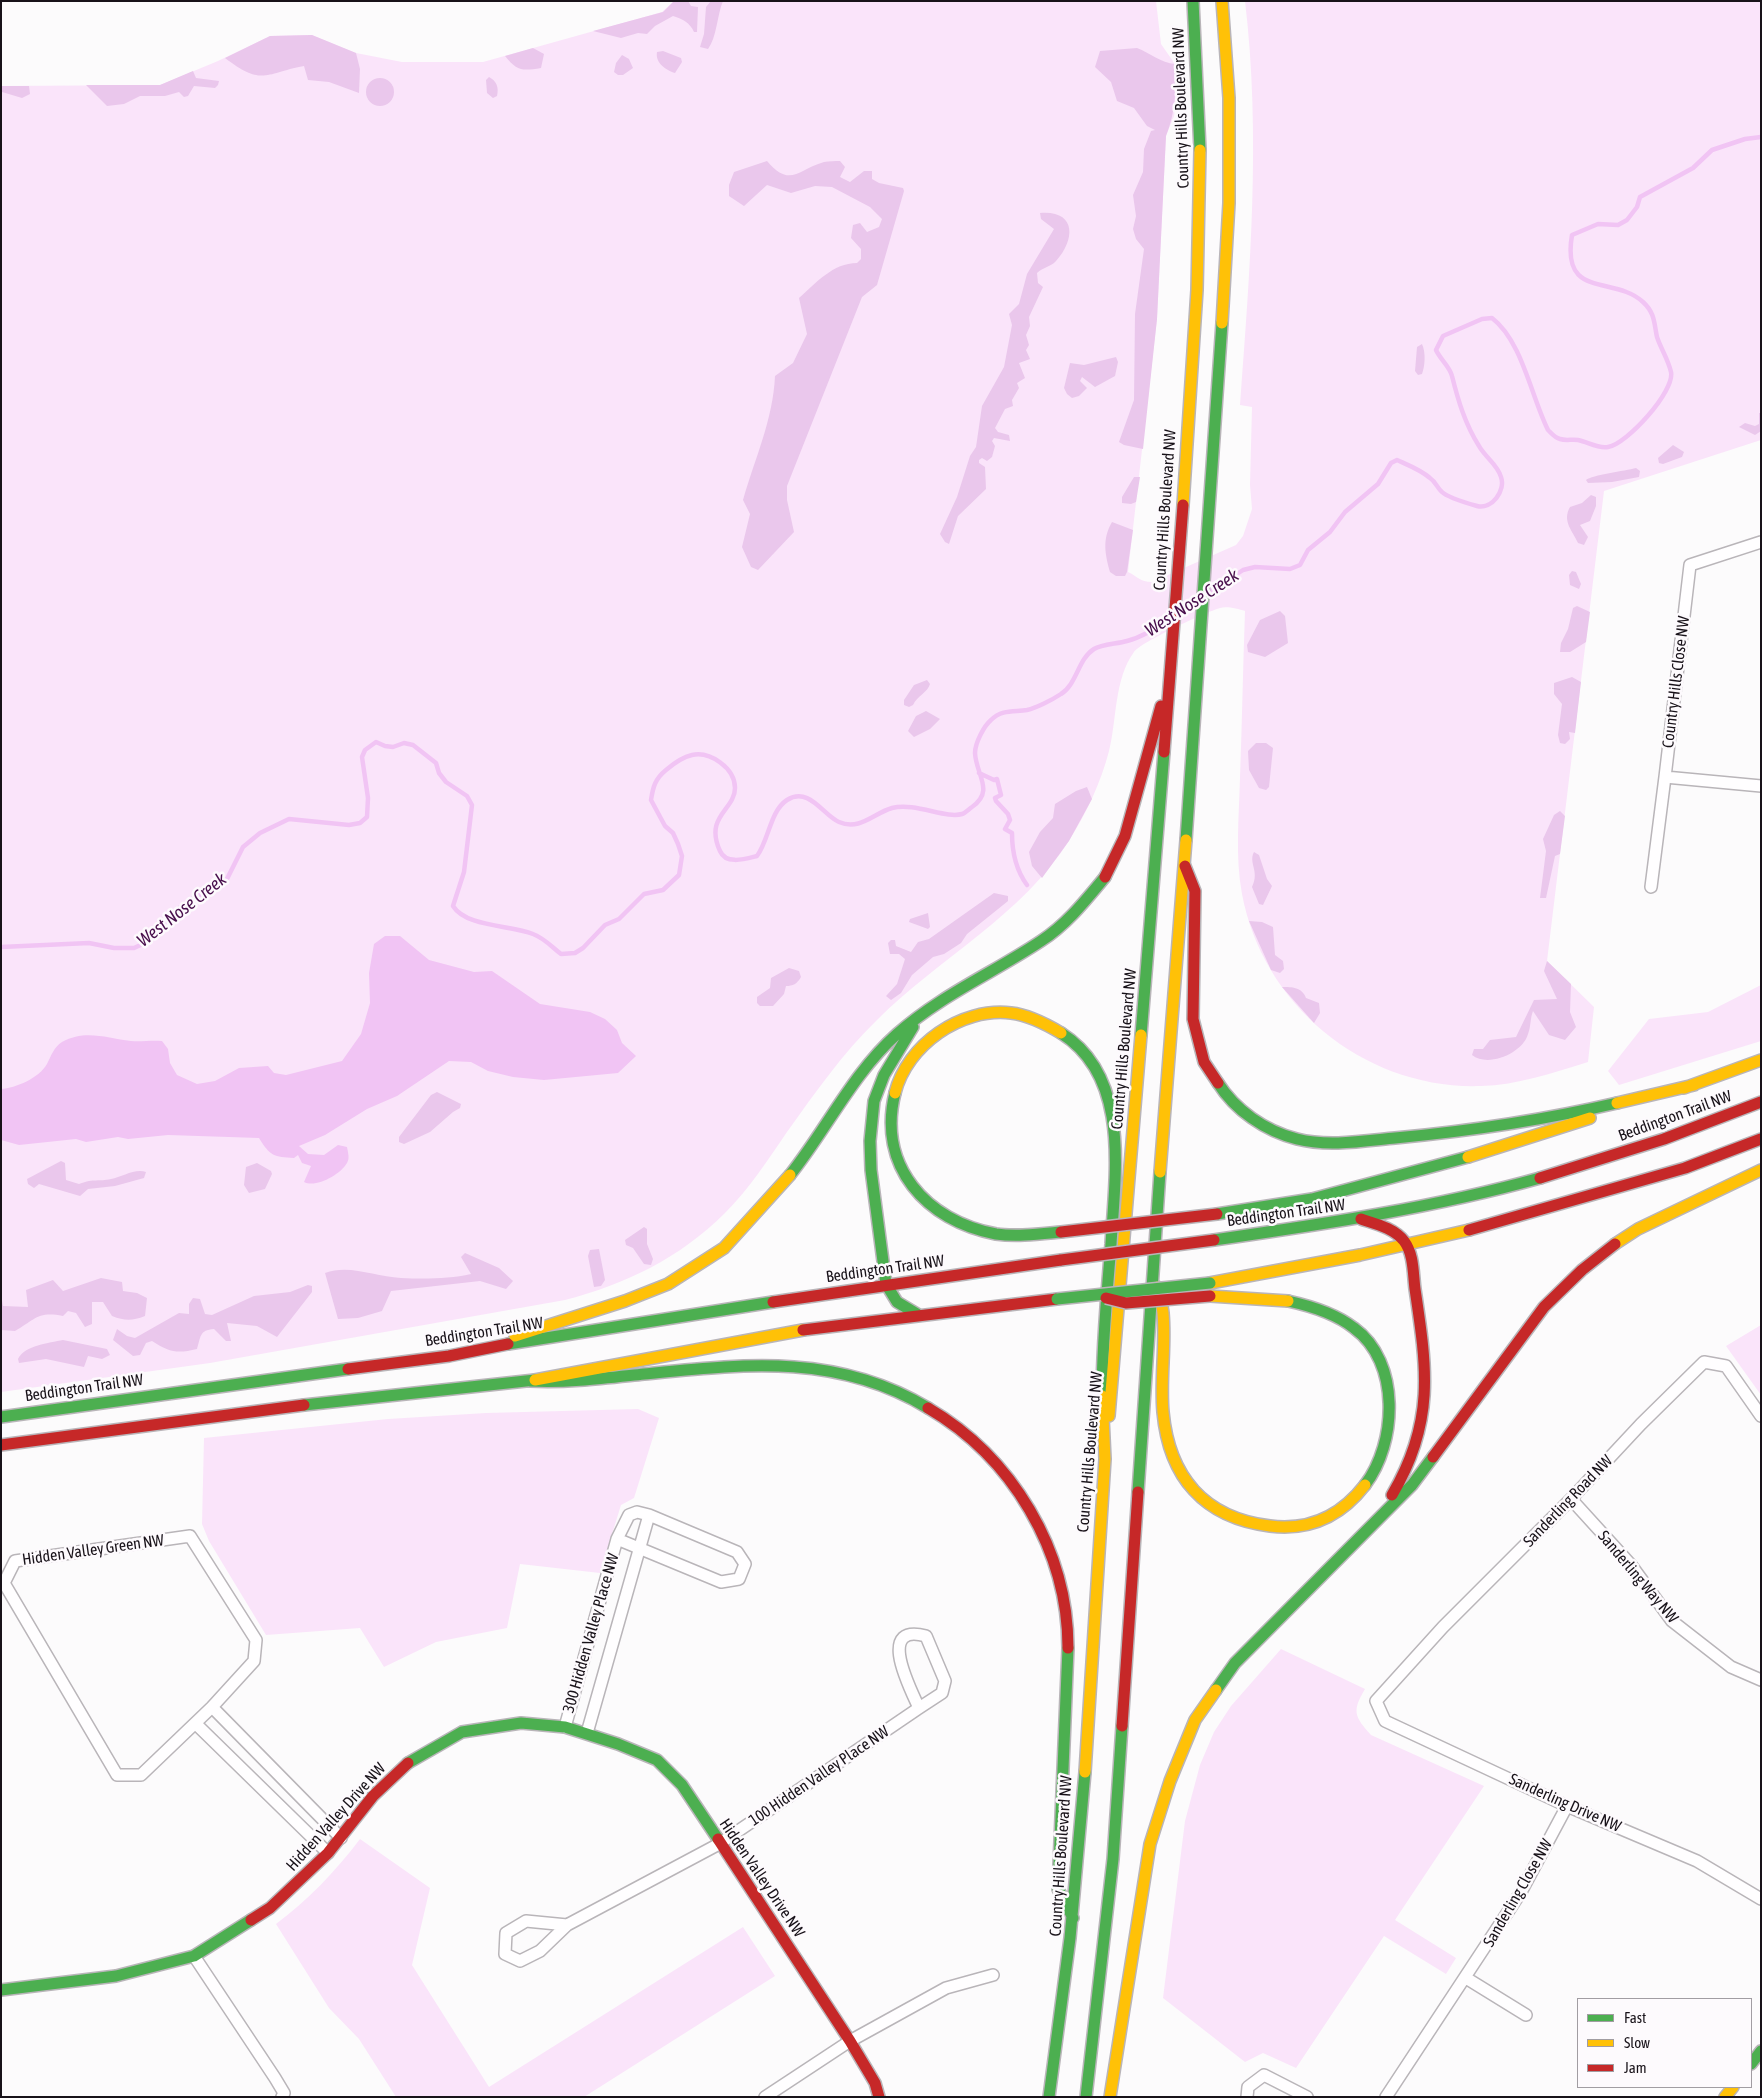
<!DOCTYPE html>
<style>
body{margin:0}
#map{position:relative;width:1762px;height:2098px;overflow:hidden;background:#fcfbfc;font-family:"Asap Condensed",sans-serif}
canvas{display:block}
.frame{position:absolute;inset:0;border:2px solid #181219;pointer-events:none}
.legend{position:absolute;left:1577px;top:1998px;width:175px;height:90px;box-sizing:border-box;background:#fdfafd;border:1px solid #a19da2;margin:0;padding:6px 9px;list-style:none;font-size:15px;color:#181219}
.legend li{display:flex;align-items:center;gap:10px;height:25px}
.legend b{width:25px;border:1px solid #a19da2}
</style>
<div id="map">
<canvas width="1762" height="2098"></canvas>
<div class="frame"></div>
<ul class="legend">
<li><b style="height:6px;background:#4caf50"></b>Fast</li>
<li><b style="height:6px;background:#ffc107"></b>Slow</li>
<li><b style="height:6px;background:#c62828"></b>Jam</li>
</ul>
</div>
<script>
const ctx = document.querySelector('canvas').getContext('2d');
ctx.lineJoin = 'round';
function fill(path, color) { ctx.fillStyle = color; ctx.fill(path, 'evenodd'); }
function stroke(path, color, width, dash) { ctx.strokeStyle = color; ctx.lineWidth = width; ctx.lineCap = dash ? 'butt' : 'round'; ctx.setLineDash(dash || []); ctx.stroke(path); }
function drawText(font, color, halo, rows, align = 'center') {
  ctx.font = font + ' "Asap Condensed",sans-serif'; ctx.lineWidth = 5; ctx.setLineDash([]); ctx.textBaseline = 'middle'; ctx.strokeStyle = halo; ctx.fillStyle = color; for (const [text, x, y, turn = 0] of rows) {
    ctx.save(); ctx.translate(x, y); ctx.rotate((+turn || 0) * Math.PI / 180); ctx.textAlign = isNaN(turn) ? turn : align; if (halo) ctx.strokeText(text, 0, 0); ctx.fillText(text, 0, 0); ctx.restore();
  }
}
fill(new Path2D(`
 M 674,1 L 1156,1 L 1161,44 L 1175,64 L 1177,96 L 1174,116 L 1166,136 L 1157,319 L 1128,572 C 1137,576 1140,582 1152,582 L 1236,545 L 1243,536 L 1252,509 L 1250,485 L 1252,407 L 1240,405 C 1250,271 1261,135 1245,1 L 1761,1 L 1761,440 L 1604,491 L 1547,961 L 1594,1007 L 1588,1062 C 1552,1073 1518,1085 1481,1086 C 1367,1090 1263,1007 1242,894 C 1235,856 1239,817 1240,778 C 1242,722 1243,667 1245,611 C 1238,609 1227,606 1220,608 C 1206,612 1141,642 1134,652 C 1114,679 1117,720 1109,751 C 1101,782 1087,812 1070,839 C 1023,915 939,958 877,1020 C 842,1054 815,1093 787,1132 C 768,1160 749,1189 725,1213 C 680,1258 626,1284 565,1300 L 210,1363 L 1,1392 L 1,86 L 160,85 L 218,61 L 270,36 L 312,35 L 356,53 L 402,62 L 483,62 L 662,12 Z
 M 1761,985 L 1761,1041 L 1619,1085 L 1608,1071 L 1649,1019 L 1708,1012 Z
 M 1761,1325 L 1761,1395 L 1726,1346 Z
 M 638,1409 L 659,1418 L 634,1498 L 621,1505 L 600,1573 L 520,1564 L 507,1628 L 436,1642 L 384,1667 L 360,1628 L 266,1635 L 209,1541 L 202,1524 L 204,1438 L 388,1419 L 486,1413 Z
 M 1281,1649 L 1365,1689 C 1352,1711 1354,1716 1371,1735 L 1484,1786 L 1395,1920 L 1456,1958 L 1446,1974 L 1384,1936 L 1296,2068 L 1263,2053 L 1245,2062 L 1163,1998 L 1185,1821 L 1200,1765 L 1214,1732 L 1231,1706 Z
 M 360,1839 L 430,1888 L 412,1965 L 489,2087 L 743,1927 L 775,1976 L 584,2097 L 396,2097 L 359,2039 L 329,2008 L 276,1924 C 308,1900 335,1872 360,1839 Z`), '#fae4fa');
fill(new Path2D(`
 M 674,1 L 688,1 L 691,6 L 698,7 L 697,32 L 694,32 C 690,23 683,19 673,16 L 655,26 L 647,34 L 638,33 L 621,38 L 593,31 L 663,12 Z
 M 711,1 L 723,1 C 717,15 717,37 708,49 L 700,47 L 704,34 L 706,7 Z
 M 312,35 L 356,53 L 360,69 L 359,93 L 329,82 L 308,80 L 304,66 C 265,73 263,87 225,58 L 270,36 Z
 M 533,48 L 544,54 L 541,68 C 522,71 517,71 505,56 Z
 M 1137,48 C 1150,53 1161,63 1175,64 C 1176,90 1176,111 1166,136 L 1157,319 L 1143,449 L 1124,445 L 1119,442 L 1134,400 L 1135,314 L 1144,249 L 1136,239 L 1133,229 L 1136,216 L 1133,195 L 1143,172 L 1144,149 L 1151,131 L 1155,130 L 1147,126 L 1134,108 L 1117,101 L 1111,82 L 1095,67 L 1100,51 Z
 M 663,51 L 681,58 L 682,62 L 675,73 C 666,70 655,63 657,52 Z
 M 622,55 L 629,59 L 633,68 L 623,75 L 618,75 L 614,72 L 616,63 Z
 M 193,71 L 196,78 L 219,81 L 218,85 L 215,88 L 194,86 L 188,96 L 184,97 L 179,92 L 165,96 L 140,96 L 124,104 L 107,106 L 86,85 L 160,85 Z
 M 489,77 C 497,81 499,88 497,96 L 493,98 L 487,93 L 486,80 Z
 M366 92a14 14 0 1 1 28 0a14 14 0 1 1-28 0Z
 M 1,86 L 29,86 L 30,94 L 22,98 L 2,92 L 1,97 Z
 M 767,161 C 790,188 797,170 824,162 C 829,161 835,161 840,161 L 845,167 L 840,177 L 850,182 L 864,171 L 872,171 L 872,179 L 879,183 L 903,188 L 904,191 L 877,285 L 862,297 L 787,486 L 787,500 L 794,532 L 758,570 L 751,567 L 742,547 L 750,514 L 743,500 C 755,458 773,420 775,376 L 793,363 L 807,334 L 799,298 C 816,283 833,263 857,263 L 861,259 L 861,249 L 851,238 L 853,225 L 860,223 L 867,232 L 879,227 L 882,219 L 870,207 L 832,187 L 815,186 L 791,193 L 767,185 L 744,206 L 729,196 L 729,185 L 734,172 Z
 M 1040,213 C 1076,210 1076,239 1056,261 C 1051,267 1043,267 1037,273 L 1038,283 L 1043,287 L 1029,317 L 1030,326 L 1026,335 L 1029,345 L 1026,350 L 1030,359 L 1019,363 L 1025,378 L 1017,383 L 1019,388 L 1012,400 L 1013,406 L 1005,409 L 995,428 L 998,432 L 1009,435 L 1010,441 L 994,438 L 992,441 L 995,446 L 992,457 L 987,461 L 982,458 L 979,460 L 979,463 L 985,467 L 986,489 L 958,516 L 949,544 L 945,542 L 940,534 L 957,497 L 970,456 L 976,447 L 982,406 L 1004,367 L 1012,325 L 1009,314 L 1019,304 L 1027,274 L 1054,229 L 1041,219 Z
 M 1422,344 C 1426,353 1425,366 1422,374 L 1418,375 L 1415,371 L 1417,347 Z
 M 1116,357 L 1118,362 L 1115,376 L 1095,387 L 1082,377 L 1080,381 L 1087,388 L 1079,396 L 1072,398 L 1067,394 L 1064,388 L 1070,363 L 1084,365 Z
 M 1759,413 L 1761,413 L 1761,431 L 1755,435 L 1739,427 L 1745,423 L 1755,426 L 1759,424 Z
 M 1673,445 L 1684,452 L 1682,457 L 1663,464 L 1659,463 L 1658,458 Z
 M 1636,468 L 1640,471 L 1639,477 L 1612,482 L 1588,483 L 1586,480 C 1592,475 1625,471 1636,468 Z
 M 1134,477 L 1140,477 L 1136,502 L 1131,504 L 1122,503 L 1122,497 Z
 M 1591,495 L 1596,497 L 1596,506 L 1590,521 L 1580,525 L 1588,537 L 1584,545 L 1578,543 C 1572,530 1562,521 1570,507 L 1582,503 Z
 M 1112,522 L 1133,530 L 1127,572 L 1125,576 L 1116,576 L 1110,572 C 1105,554 1102,539 1112,522 Z
 M 1572,571 L 1576,572 L 1581,584 L 1579,589 L 1570,585 L 1569,575 Z
 M 1577,606 L 1590,612 L 1586,642 L 1570,652 L 1560,652 L 1561,643 L 1568,629 L 1573,608 Z
 M 1280,611 L 1285,616 L 1288,643 L 1265,657 L 1248,652 L 1247,645 L 1260,620 Z
 M 1572,677 L 1581,682 L 1575,733 L 1569,732 L 1570,739 L 1565,744 L 1560,743 L 1558,735 L 1562,704 L 1554,694 L 1554,683 Z
 M 927,680 L 930,684 C 928,692 917,696 913,705 L 909,707 L 904,705 L 904,700 L 914,685 Z
 M 926,711 L 940,719 L 930,729 L 914,737 L 908,731 L 916,716 Z
 M 1256,743 L 1266,743 L 1273,748 L 1269,787 L 1266,790 L 1259,788 L 1249,770 L 1248,751 Z
 M 1087,787 L 1092,799 L 1069,841 L 1042,878 L 1032,866 L 1029,852 L 1040,832 L 1053,818 L 1055,804 L 1076,791 Z
 M 1560,811 L 1565,816 L 1560,854 L 1555,856 L 1546,898 L 1540,898 L 1546,851 L 1543,839 L 1554,815 Z
 M 1254,852 L 1259,855 L 1267,879 L 1272,886 L 1263,905 L 1259,904 L 1252,887 C 1260,871 1248,863 1254,852 Z
 M 994,893 L 1008,896 L 1008,901 L 967,934 L 961,943 L 944,954 L 933,957 L 912,975 L 901,993 L 891,1000 L 886,996 L 897,984 L 905,959 L 899,954 L 890,954 L 888,943 L 891,940 L 895,940 L 896,946 L 911,952 L 918,942 L 929,939 Z
 M 928,913 L 930,927 L 928,929 L 909,922 L 910,919 Z
 M 1249,921 L 1262,922 L 1273,927 L 1275,955 L 1283,961 L 1284,969 L 1280,973 L 1271,970 Z
 M 1547,961 L 1571,984 L 1570,1012 L 1576,1027 L 1565,1040 L 1549,1035 L 1533,1011 C 1530,1019 1531,1026 1528,1034 C 1523,1053 1488,1068 1472,1055 L 1474,1049 L 1483,1049 L 1490,1040 L 1516,1037 L 1534,1000 L 1557,999 L 1544,971 Z
 M 789,968 L 799,971 L 801,977 C 797,984 793,986 786,986 L 784,994 L 773,1006 L 760,1006 L 757,1003 L 757,997 L 770,988 L 771,978 Z
 M 1282,987 C 1292,987 1302,987 1306,998 L 1319,1003 L 1320,1013 L 1314,1023 Z
 M 437,1092 L 461,1104 L 460,1108 L 453,1112 L 430,1132 L 404,1144 L 399,1142 L 399,1137 L 431,1095 Z
 M 61,1161 L 65,1163 L 66,1180 L 79,1184 C 95,1178 98,1182 111,1179 C 122,1177 135,1168 146,1172 L 144,1178 L 115,1186 L 88,1189 L 80,1196 L 39,1184 L 34,1188 L 28,1184 L 27,1179 Z
 M 257,1163 L 271,1171 L 272,1174 L 265,1189 L 249,1193 L 244,1185 L 246,1167 Z
 M 644,1227 L 647,1229 L 647,1244 L 653,1259 L 651,1265 L 644,1264 L 633,1248 L 626,1245 L 625,1240 Z
 M 599,1249 L 605,1280 L 601,1286 L 594,1287 L 588,1256 L 590,1250 Z
 M 465,1253 L 499,1268 L 513,1281 L 506,1289 L 480,1281 L 391,1291 L 382,1311 L 358,1318 L 338,1319 L 325,1273 C 350,1264 375,1277 401,1278 C 424,1279 449,1279 471,1274 L 461,1257 Z
 M 101,1278 L 122,1282 L 123,1291 L 137,1293 L 147,1298 L 145,1316 C 132,1321 125,1321 112,1316 L 103,1302 L 92,1302 L 92,1324 L 85,1327 L 76,1313 L 68,1311 L 63,1316 C 37,1311 35,1320 15,1331 L 1,1330 L 1,1294 L 3,1306 L 28,1307 L 26,1290 L 53,1280 L 63,1291 Z
 M 308,1285 L 312,1286 L 312,1292 L 277,1337 L 257,1326 L 227,1323 L 231,1341 L 226,1341 L 214,1329 C 199,1330 201,1337 197,1349 C 177,1354 169,1352 152,1341 L 146,1343 L 140,1355 L 133,1356 L 113,1340 L 117,1329 L 127,1336 L 135,1338 L 179,1313 L 189,1314 L 189,1304 L 193,1298 L 200,1299 L 205,1314 L 212,1315 L 254,1296 L 290,1292 Z
 M 63,1340 L 107,1349 L 110,1355 L 102,1359 L 88,1356 L 84,1367 L 46,1359 L 19,1363 L 18,1359 C 25,1345 49,1343 63,1340 Z`), '#eac7ec');
fill(new Path2D(`
 M 385,936 L 400,936 L 429,960 L 474,972 L 492,971 L 540,1004 L 590,1012 L 605,1019 L 617,1030 L 622,1043 L 636,1056 L 618,1073 L 544,1080 L 513,1077 L 488,1071 L 471,1062 L 449,1061 L 397,1096 L 367,1109 L 325,1135 L 299,1146 L 308,1154 L 324,1155 L 338,1145 L 347,1147 C 348,1153 350,1158 347,1163 C 340,1175 316,1188 304,1182 L 311,1166 L 302,1163 L 298,1155 L 294,1158 C 274,1157 270,1156 259,1138 L 168,1135 L 128,1139 L 118,1137 L 86,1142 L 76,1139 L 19,1145 L 1,1140 L 1,1089 C 16,1088 39,1078 47,1064 C 51,1056 54,1047 62,1042 C 85,1029 107,1038 131,1041 C 141,1042 151,1040 162,1041 L 168,1049 L 170,1063 L 177,1075 L 197,1084 L 215,1081 L 239,1068 L 268,1066 L 274,1073 L 286,1075 L 342,1061 L 361,1034 L 370,1003 L 369,973 L 374,944 Z`), '#f1c4f4');
stroke(new Path2D(`
 M 1207,594 L 1243,570 L 1255,567 L 1290,569 L 1300,565 L 1308,550 L 1330,532 L 1345,512 L 1378,484 L 1391,463 L 1397,460 C 1408,465 1421,470 1430,478 C 1436,482 1437,488 1442,492 C 1447,497 1470,504 1477,506 C 1492,510 1506,490 1501,477 C 1498,465 1485,457 1479,446 C 1465,424 1458,400 1452,376 C 1450,367 1440,359 1436,350 L 1443,336 L 1482,319 L 1492,318 C 1522,341 1531,396 1548,430 C 1551,433 1555,438 1560,439 C 1566,441 1572,439 1578,440 C 1588,442 1598,449 1608,447 C 1627,444 1675,391 1671,372 C 1668,359 1661,349 1657,337 C 1654,323 1655,313 1643,302 C 1614,275 1561,300 1572,235 L 1598,224 L 1618,225 L 1627,220 L 1637,207 L 1640,197 L 1693,168 L 1712,150 L 1745,139 L 1761,137
 M 1178,613 L 1201,598
 M 979,773 L 994,780 L 997,779 L 1001,795 L 995,798 L 996,801 L 1008,814 L 1010,820 L 1005,829 L 1012,833 C 1012,851 1016,870 1027,885
 M 1,947 L 89,943 L 114,948 L 134,948 L 145,943 L 174,912 L 187,902 L 227,879 L 243,847 L 260,833 L 289,819 L 349,825 L 360,823 L 367,817 L 368,798 L 362,757 L 365,750 L 376,742 L 385,746 L 393,747 L 404,743 L 413,745 L 436,763 L 439,773 L 446,782 L 467,796 L 472,805 L 464,872 L 453,906 C 466,927 510,925 533,934 C 544,938 552,947 561,954 L 575,953 L 583,948 L 605,925 L 619,919 L 644,894 L 663,890 L 679,875 L 682,856 L 678,844 L 673,833 L 665,826 L 651,800 C 653,787 655,779 666,770 C 673,764 683,757 692,755 C 710,751 735,768 735,788 C 735,810 704,816 720,851 C 726,865 745,859 757,856 C 769,840 770,811 787,800 C 809,786 823,815 839,822 C 860,831 874,813 892,808 C 915,802 946,819 962,814 C 965,813 969,809 972,807 C 995,791 976,775 975,753 C 975,743 984,726 991,720 C 1002,709 1014,712 1027,710 C 1036,708 1052,700 1061,694 C 1077,684 1078,659 1094,649 C 1102,644 1117,644 1127,641 C 1143,637 1156,628 1170,619`), '#f1c4f4', 4.5);
const street = new Path2D(`
 M 1761,542 L 1690,565 L 1665,777 L 1761,786
 M 1651,887 L 1665,777
 M 1761,1416 L 1726,1366 L 1704,1362 L 1641,1424 L 1571,1499 L 1443,1627 L 1376,1701 L 1385,1721 L 1567,1806 L 1697,1861 L 1761,1899
 M 1571,1499 L 1631,1565 L 1672,1621 L 1731,1667 L 1761,1680
 M 190,1536 L 256,1640 L 254,1661 L 212,1707 L 141,1775 L 117,1775 L 4,1583 L 15,1561 Z
 M 212,1707 L 341,1838
 M 196,1724 L 328,1853
 M 565,1727 L 617,1539 L 629,1515 L 637,1512 L 649,1515 L 737,1552 L 745,1564 L 739,1579 L 721,1582 L 617,1539
 M 587,1733 L 649,1515
 M 567,1925 L 526,1921 L 506,1933 L 505,1954 L 520,1961 L 540,1951 L 567,1925 L 719,1844 L 919,1708 L 942,1693 L 945,1681 L 926,1636 C 875,1622 911,1690 919,1708
 M 194,1956 L 275,2078 L 284,2093 L 282,2097
 M 1466,1978 L 1526,2015
 M 765,2097 L 850,2041 L 946,1988 L 993,1975
 M 1247,2097 L 1248,2087 L 1264,2075 L 1307,2097
 M 1386,2097 L 1521,1892 L 1567,1806`);
const fast = new Path2D(`
 M 1193,1 L 1200,150
 M 1186,840 L 1222,323
 M 913,1027 L 884,1075 L 874,1101 L 870,1141 L 871,1170 L 886,1284 L 897,1302 L 917,1314
 M 1061,1033 C 1131,1077 1115,1174 1111,1244 C 1107,1294 1102,1345 1102,1396
 M 1141,1035 L 1164,752
 M 1218,1083 C 1235,1110 1265,1131 1297,1139 C 1328,1147 1364,1141 1395,1138 C 1470,1131 1544,1120 1617,1103
 M 895,1093 C 877,1166 926,1221 996,1234 C 1017,1237 1040,1234 1061,1232
 M 790,1175 C 826,1130 853,1073 897,1034 C 941,995 993,973 1041,941 C 1067,924 1085,901 1105,877
 M 1217,1214 L 1312,1199 L 1468,1157
 M 1214,1240 C 1324,1224 1433,1208 1540,1178
 M 1288,1301 C 1311,1306 1335,1313 1354,1328 C 1401,1362 1397,1443 1365,1485
 M 508,1344 L 773,1302
 M 530,1381 C 568,1383 606,1378 644,1374 C 745,1364 837,1353 928,1408
 M 304,1405 L 535,1380
 M 1,1417 L 348,1369
 M 1138,1492 L 1160,1172
 M 1068,1648 L 1058,1889 L 1073,1918
 M 1216,1690 L 1235,1663 L 1412,1485 L 1433,1457
 M 408,1763 L 462,1732 L 521,1723 L 565,1727 L 618,1744 L 657,1760 L 682,1785 L 718,1839
 M 1,1990 L 116,1976 L 194,1956 L 251,1920
 M 1751,2064 L 1761,2051
 M 1049,2097 L 1070,1938 L 1085,1772
 M 1086,2097 L 1113,1859 L 1122,1726`);
const slow = new Path2D(`
 M 1222,323 L 1229,203 L 1229,98 L 1222,1
 M 1183,505 L 1197,290 L 1200,150
 M 1684,1088 L 1761,1060
 M 895,1093 C 907,1045 961,1007 1011,1013 C 1029,1015 1046,1024 1061,1033
 M 1617,1103 L 1694,1085
 M 1468,1157 L 1590,1118
 M 1160,1172 L 1186,840
 M 1615,1244 L 1638,1229 L 1761,1170
 M 1210,1283 L 1360,1255 L 1469,1230
 M 1157,1287 C 1159,1296 1162,1304 1163,1313 C 1166,1346 1160,1379 1163,1412 C 1169,1477 1204,1518 1270,1526 C 1310,1531 1341,1516 1365,1485
 M 1210,1296 L 1288,1301
 M 515,1336 L 625,1301 L 668,1284 L 724,1248 L 790,1175
 M 535,1380 L 803,1330
 M 1109,1416 L 1141,1035
 M 1085,1772 L 1105,1459 L 1102,1396
 M 1110,2097 L 1150,1844 L 1170,1781 L 1195,1720 L 1216,1690
 M 1725,2097 L 1733,2087`);
const jam = new Path2D(`
 M 1164,752 L 1183,505
 M 1185,866 L 1195,891 L 1193,1019 L 1204,1062 L 1218,1083
 M 1105,877 L 1125,836 L 1161,706
 M 1540,1178 L 1664,1139 L 1761,1102
 M 1361,1219 C 1376,1224 1394,1228 1404,1241 C 1414,1254 1413,1274 1415,1289 C 1427,1369 1435,1422 1392,1495
 M 1469,1230 L 1685,1168 L 1761,1139
 M 773,1302 L 1061,1260
 M 803,1330 L 1057,1299
 M 348,1369 L 449,1356 L 508,1344
 M 928,1408 C 1012,1457 1068,1550 1068,1648
 M 1,1445 L 304,1405
 M 1433,1457 L 1544,1307 L 1582,1270 L 1615,1244
 M 1122,1726 L 1138,1492
 M 718,1839 L 850,2041 L 875,2083 L 879,2097
 M 251,1920 L 270,1908 L 328,1853 L 373,1796 L 408,1763`);
stroke(street, '#b9b5b9', 14);
stroke(fast, '#b9b5b9', 14);
stroke(slow, '#b9b5b9', 14);
stroke(jam, '#b9b5b9', 14);
stroke(street, '#fffeff', 11);
stroke(fast, '#4caf50', 11);
stroke(slow, '#ffc107', 11);
stroke(jam, '#c62828', 11);
const fastBridge = new Path2D(`
 M 1057,1299 L 1210,1283`);
const jamBridge = new Path2D(`
 M 1061,1232 L 1217,1214
 M 1061,1260 L 1214,1240
 M 1106,1298 L 1126,1303 L 1210,1296`);
stroke(fastBridge, '#b9b5b9', 14, []);
stroke(jamBridge, '#b9b5b9', 14, []);
stroke(fastBridge, '#4caf50', 11);
stroke(jamBridge, '#c62828', 11);
drawText('16px', '#181219', '#fdfafd', [
 ["Country Hills Boulevard NW",1181,108,-92],
 ["Country Hills Boulevard NW",1165,510,-86],
 ["Country Hills Close NW",1676,682,-83],
 ["Country Hills Boulevard NW",1124,1049,-85],
 ["Beddington Trail NW",1675,1116,-20],
 ["Beddington Trail NW",1286,1213,-8],
 ["Beddington Trail NW",885,1269,-8],
 ["Beddington Trail NW",484,1332,-9],
 ["Beddington Trail NW",84,1388,-8],
 ["Country Hills Boulevard NW",1090,1452,-85],
 ["Sanderling Road NW",1568,1501,-46],
 ["Hidden Valley Green NW",93,1550,-8],
 ["Sanderling Way NW",1638,1577,50],
 ["300 Hidden Valley Place NW",591,1633,-74],
 ["100 Hidden Valley Place NW",819,1776,-34],
 ["Sanderling Drive NW",1565,1803,24],
 ["Hidden Valley Drive NW",336,1817,-48],
 ["Country Hills Boulevard NW",1061,1856,-86],
 ["Hidden Valley Drive NW",762,1878,56],
 ["Sanderling Close NW",1518,1893,-60]
]);
drawText('italic 18px', '#470e4b', '#fdfafd', [
 ["West Nose Creek",1192,603,-33],
 ["West Nose Creek",182,910,-38]
]);
</script>
